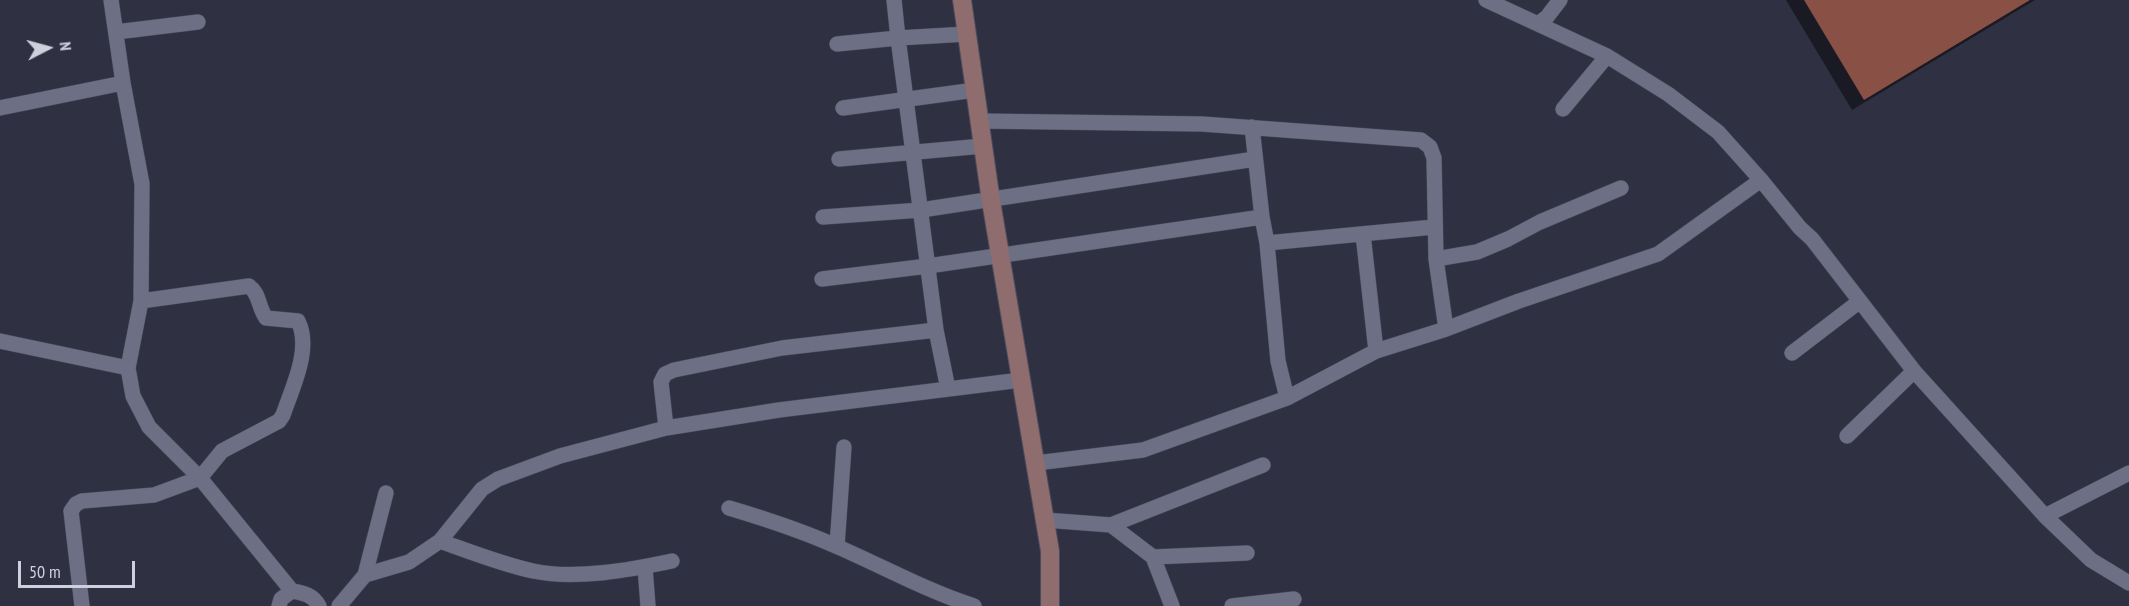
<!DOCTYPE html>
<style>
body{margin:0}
#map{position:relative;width:2129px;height:606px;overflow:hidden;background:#2f3143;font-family:"PT Sans Narrow",sans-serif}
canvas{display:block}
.north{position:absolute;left:18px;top:18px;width:60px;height:60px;-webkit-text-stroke:4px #2f3143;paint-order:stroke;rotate:84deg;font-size:16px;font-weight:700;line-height:24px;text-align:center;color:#cfd0dc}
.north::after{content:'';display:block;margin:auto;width:21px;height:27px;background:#cfd0dc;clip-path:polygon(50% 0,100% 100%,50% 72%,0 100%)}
.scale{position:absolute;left:18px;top:561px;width:117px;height:27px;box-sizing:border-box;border:3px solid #cfd0dc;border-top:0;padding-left:8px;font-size:18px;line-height:21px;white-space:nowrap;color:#cfd0dc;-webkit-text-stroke:4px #2f3143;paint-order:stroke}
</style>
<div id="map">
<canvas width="2129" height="606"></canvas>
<div class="north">N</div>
<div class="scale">50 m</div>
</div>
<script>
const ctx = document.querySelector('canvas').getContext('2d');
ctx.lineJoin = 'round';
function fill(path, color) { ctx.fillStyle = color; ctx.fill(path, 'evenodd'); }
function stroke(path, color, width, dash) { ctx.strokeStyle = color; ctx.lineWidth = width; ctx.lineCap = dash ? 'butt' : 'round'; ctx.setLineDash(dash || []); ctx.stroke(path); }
fill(new Path2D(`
 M 1786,0 L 2035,0 L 1852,110 Z`), '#0007');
fill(new Path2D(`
 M 1804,0 L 2030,0 L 1864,100 Z`), '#895045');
const street = new Path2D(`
 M 111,0 L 123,83 L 142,184 L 141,301 L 128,368 L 133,396 L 149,427 L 200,478 L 292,591 L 281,599 L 279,606
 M 894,0 L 898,38 L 936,330 L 948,389
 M 1538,24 L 1547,17 L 1560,0
 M 116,32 L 198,22
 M 837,44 L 898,38 L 967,34
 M 0,108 L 123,83
 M 843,108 L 975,90
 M 1563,109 L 1607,56
 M 979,121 L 1202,124 L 1421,140 L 1430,147 L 1434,158 L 1436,259 L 1446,329
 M 1252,127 L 1262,217 L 1267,243 L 1278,361 L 1287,398
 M 839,159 L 983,146
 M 1761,180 L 1800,228 L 1812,239 L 1914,371 L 2045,516 L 2091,560 L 2129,583
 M 823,217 L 921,210 L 1255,159
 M 1363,234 L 1376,351
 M 1267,243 L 1434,227
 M 1436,259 L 1477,252 L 1508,239 L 1540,222 L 1621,188
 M 822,279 L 928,266 L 1262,217
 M 0,341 L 128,368
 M 1792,353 L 1860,301
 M 666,428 L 661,382 L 665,374 L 674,370 L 782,348 L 936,330
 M 1847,436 L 1914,371
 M 1036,463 L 1143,450 L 1287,398 L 1376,351 L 1446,329 L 1519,301 L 1658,254 L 1761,180 L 1718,132 L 1668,94 L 1607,56 L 1486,0
 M 729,508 C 766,519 803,531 838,547 C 884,567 927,591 974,606
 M 2045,516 L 2129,473
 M 1045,520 L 1111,525 L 1263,465
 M 1111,525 L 1153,557 L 1172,606
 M 440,541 C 471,552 501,564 533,571 C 575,580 630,570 672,561
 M 837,546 L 844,447
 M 1153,557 L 1247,553
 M 645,567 L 648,606
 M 365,575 L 386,493
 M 292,591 C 304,593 313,595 319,606
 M 82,606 L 71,511 L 76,504 L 82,501 L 154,495 L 200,478 L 222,451 L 279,421 L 283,415 C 292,388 312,349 298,321 L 266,318 C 258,307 260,294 249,286 L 141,301
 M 339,606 L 365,575 L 409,562 L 440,541 L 482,489 L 498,479 L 560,456 L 666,428 L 779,410 L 1021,380
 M 1232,606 L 1294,599`);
const secondary = new Path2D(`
 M 962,0 L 991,201 L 1050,551 L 1050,606`);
stroke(street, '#4b4c5b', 16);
stroke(secondary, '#4b4c5b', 20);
stroke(street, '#6d7084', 15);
stroke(secondary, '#8f6c6e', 18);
</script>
